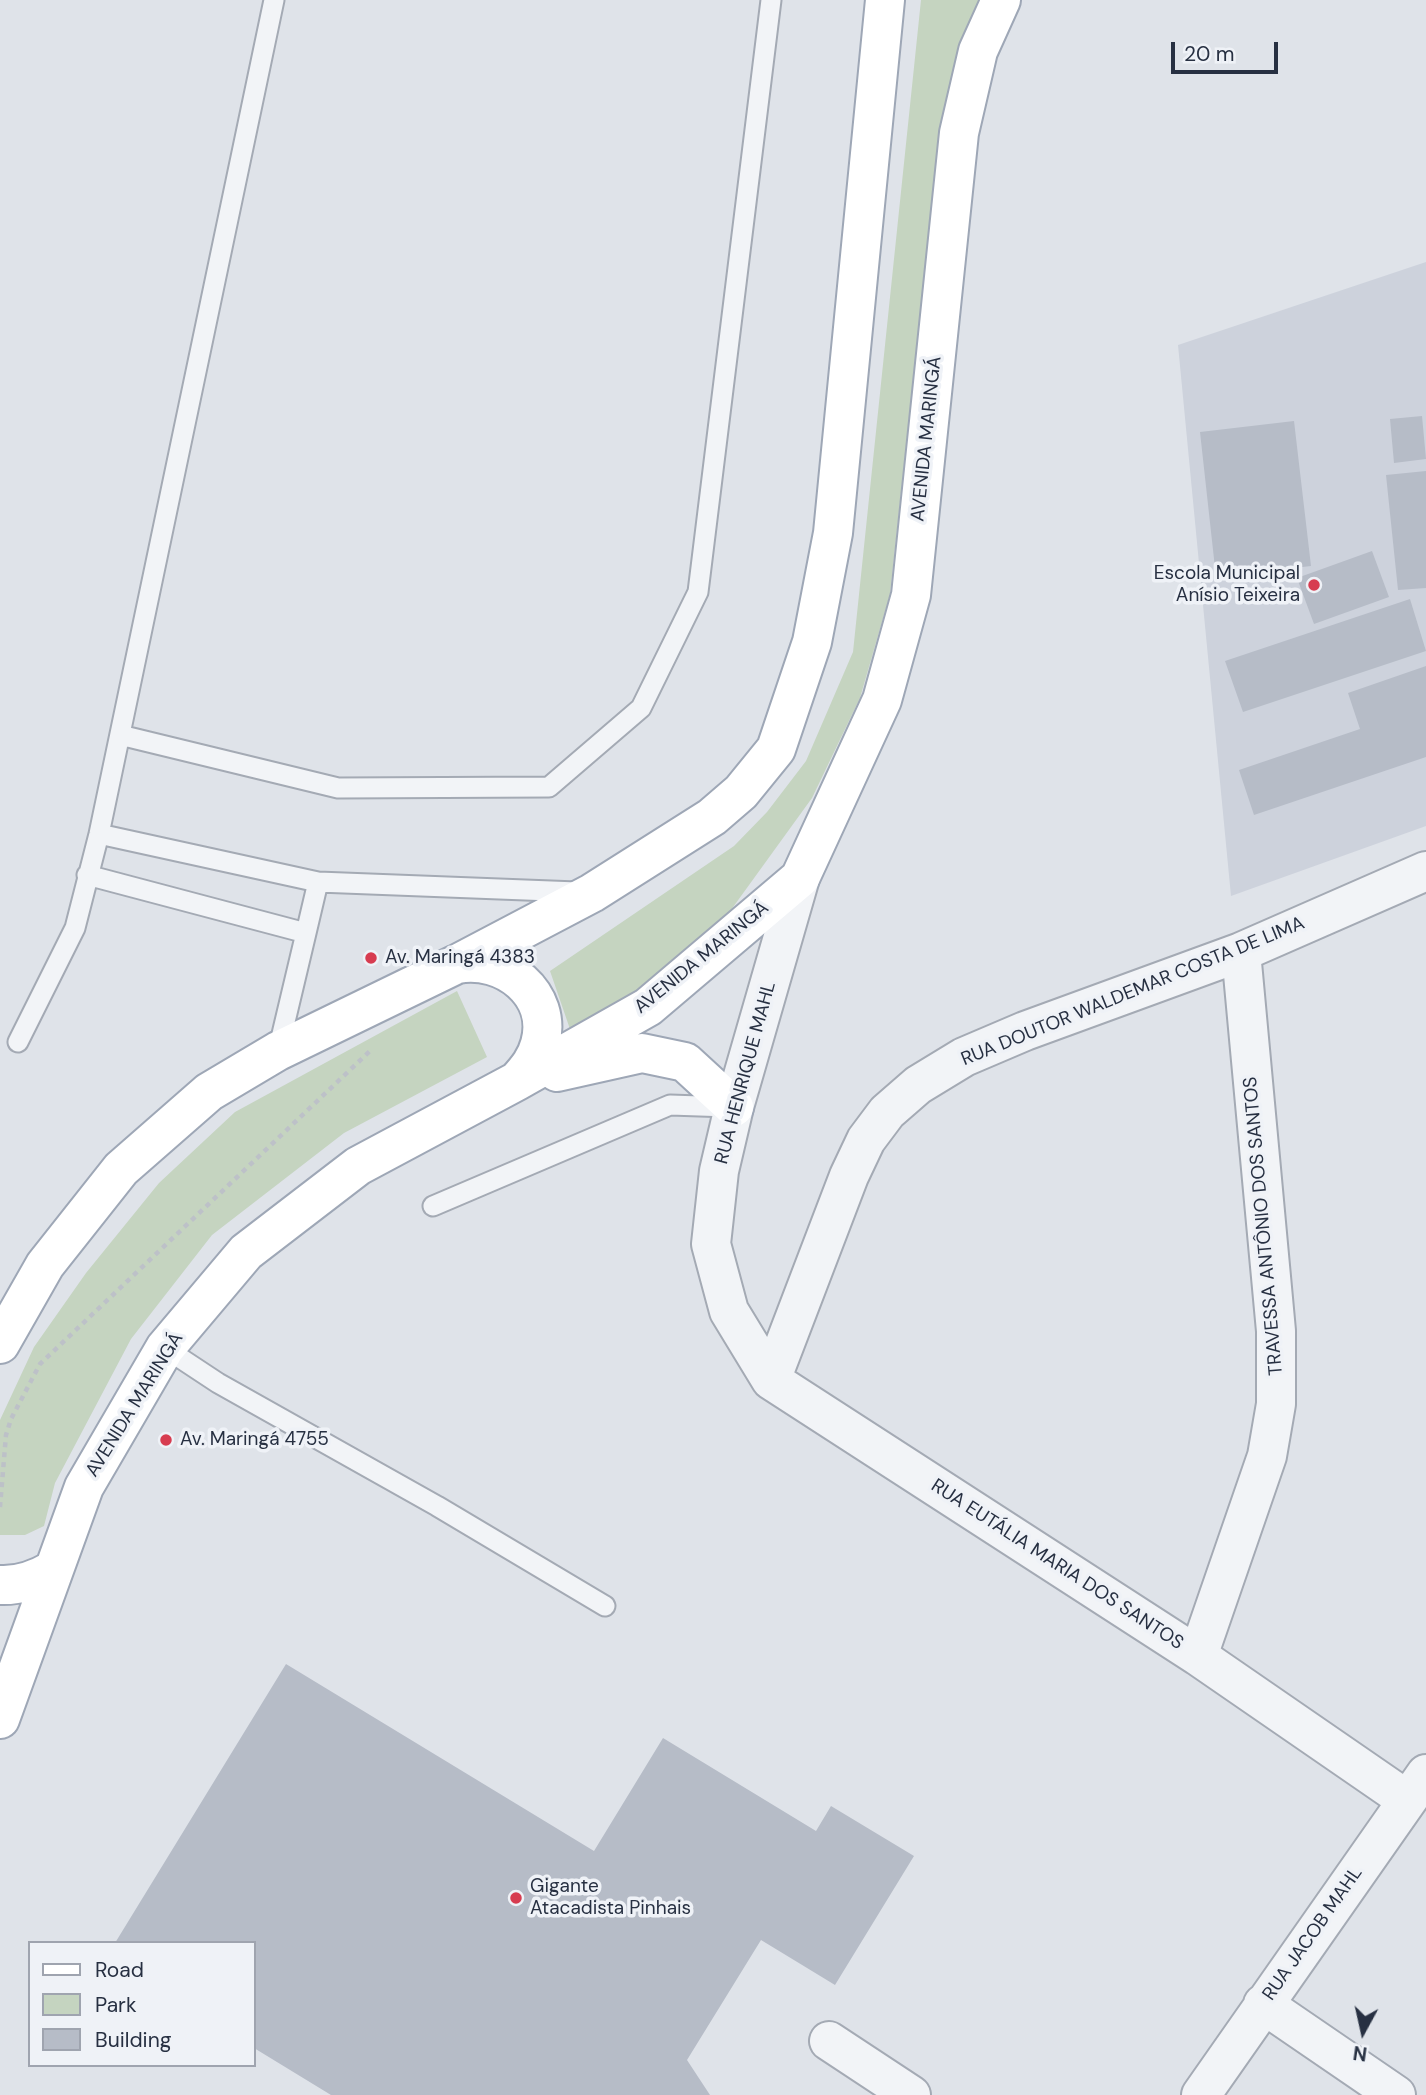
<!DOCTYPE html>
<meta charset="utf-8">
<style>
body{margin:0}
#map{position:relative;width:1426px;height:2095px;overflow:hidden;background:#dfe3e9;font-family:"DM Sans",sans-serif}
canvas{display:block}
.legend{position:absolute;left:28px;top:1941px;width:228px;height:126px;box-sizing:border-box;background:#eff2f7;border:2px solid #9fa4af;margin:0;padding:9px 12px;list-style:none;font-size:21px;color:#273042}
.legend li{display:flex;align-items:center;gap:14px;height:35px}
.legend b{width:35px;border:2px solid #9fa4af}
.north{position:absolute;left:1328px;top:1997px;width:70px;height:70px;-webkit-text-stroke:5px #eff2f7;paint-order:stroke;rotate:188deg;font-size:19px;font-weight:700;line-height:28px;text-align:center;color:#273042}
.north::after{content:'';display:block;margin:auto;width:24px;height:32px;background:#273042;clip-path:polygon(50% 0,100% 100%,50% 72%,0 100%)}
.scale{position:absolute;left:1171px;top:42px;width:107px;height:32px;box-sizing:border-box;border:4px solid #273042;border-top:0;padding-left:9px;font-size:21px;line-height:24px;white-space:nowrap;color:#273042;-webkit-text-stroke:5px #eff2f7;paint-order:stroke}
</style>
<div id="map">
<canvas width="1426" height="2095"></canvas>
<ul class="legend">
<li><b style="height:9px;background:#fff"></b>Road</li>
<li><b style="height:19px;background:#c5d4c0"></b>Park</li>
<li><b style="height:19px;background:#b6bcc7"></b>Building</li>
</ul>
<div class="north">N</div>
<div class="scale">20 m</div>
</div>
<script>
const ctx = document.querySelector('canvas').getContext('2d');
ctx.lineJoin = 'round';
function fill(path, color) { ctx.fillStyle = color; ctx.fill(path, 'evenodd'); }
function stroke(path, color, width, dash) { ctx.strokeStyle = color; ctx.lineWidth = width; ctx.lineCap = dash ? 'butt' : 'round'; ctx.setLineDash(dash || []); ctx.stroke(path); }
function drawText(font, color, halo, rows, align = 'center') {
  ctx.font = font + ' "DM Sans",sans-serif'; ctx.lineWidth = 7; ctx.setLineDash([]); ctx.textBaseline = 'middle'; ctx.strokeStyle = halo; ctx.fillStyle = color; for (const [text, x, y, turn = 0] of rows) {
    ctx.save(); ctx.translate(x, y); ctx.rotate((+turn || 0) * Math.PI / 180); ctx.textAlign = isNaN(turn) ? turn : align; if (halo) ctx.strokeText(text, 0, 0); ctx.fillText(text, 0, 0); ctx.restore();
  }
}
fill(new Path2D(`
 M 1426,262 L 1426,826 L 1231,896 L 1178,345 Z`), '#cdd2dc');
fill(new Path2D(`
 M 921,0 L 980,0 L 959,48 L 940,131 L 890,594 L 860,698 L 812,798 L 723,921 L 640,998 L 571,1032 L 550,971 L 734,846 L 767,812 L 806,761 L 853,652 Z
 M 457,991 L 487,1057 L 344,1133 L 212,1235 L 131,1339 L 55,1483 L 44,1526 L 25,1535 L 0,1535 L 0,1420 L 34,1347 L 86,1273 L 159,1183 L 235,1112 Z`), '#c5d4c0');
fill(new Path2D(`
 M 1422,416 L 1426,459 L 1394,463 L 1390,419 Z
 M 1294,421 L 1311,566 L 1216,577 L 1200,432 Z
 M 1426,471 L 1426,588 L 1398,590 L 1386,475 Z
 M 1372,551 L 1389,597 L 1314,624 L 1297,578 Z
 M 1410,599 L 1426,651 L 1243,712 L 1225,661 Z
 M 1426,666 L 1426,757 L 1254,815 L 1239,770 L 1360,729 L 1348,693 Z
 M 286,1664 L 594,1851 L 663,1738 L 816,1831 L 831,1806 L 914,1856 L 835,1985 L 761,1940 L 687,2060 L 710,2095 L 331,2095 L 254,2048 L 254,1943 L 115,1943 Z`), '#b6bcc7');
const lane = new Path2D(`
 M 120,735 L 338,788 L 549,787 L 641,708 L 698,592 L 771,0
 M 99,834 L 318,882 L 577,892
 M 87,875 L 306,933 L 278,1051
 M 306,933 L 318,882
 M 18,1042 L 75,928 L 99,834 L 274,0
 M 433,1206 L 670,1105 L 729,1107
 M 165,1348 L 218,1383 L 437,1506 L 605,1606`);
const street = new Path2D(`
 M 800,878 L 734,1107 L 719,1171 L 711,1244 L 729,1311 L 771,1380 L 1198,1656 L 1407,1800
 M 771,1380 L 849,1176 L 866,1140 L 887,1112 L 918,1085 L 964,1057 L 1025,1031 L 1241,952 L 1426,871
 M 1198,1656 L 1267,1456 L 1276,1404 L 1276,1331 L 1241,952
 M 1263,2004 L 1396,2095
 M 829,2041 L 911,2095
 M 1201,2095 L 1426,1774`);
const primary = new Path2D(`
 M 457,964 C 504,955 554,994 540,1044 C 536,1059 528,1069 517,1081
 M 557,1072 L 642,1053 L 685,1062 L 734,1107
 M 0,1344 L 45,1265 L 121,1169 L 209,1092 L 278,1051 L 457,964 L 592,893 L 712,817 L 741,792 L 776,749 L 812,642 L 833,533 L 885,0
 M 0,1585 C 20,1586 36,1580 53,1570
 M 0,1719 L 84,1487 L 165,1348 L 246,1252 L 358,1166 L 517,1081 L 648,1007 L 800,878 L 882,700 L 911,595 L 959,133 L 978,51 L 1001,0`);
stroke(lane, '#a4aab4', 23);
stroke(street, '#a4aab4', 42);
stroke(primary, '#9ea7b6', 42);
stroke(new Path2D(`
 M 0,1507 L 6,1435 L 11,1419 L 40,1364 L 371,1050`), '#bdc1c8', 4.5, [5, 5]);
stroke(lane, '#f2f4f7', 19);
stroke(street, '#f2f4f7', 38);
stroke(primary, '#fff', 38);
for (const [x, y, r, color] of [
 [1314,585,7,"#d73c50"],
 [371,958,7,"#d73c50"],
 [166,1440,7,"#d73c50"],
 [516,1898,7,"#d73c50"]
]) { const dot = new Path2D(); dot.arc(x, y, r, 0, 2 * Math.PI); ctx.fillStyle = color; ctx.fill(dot); stroke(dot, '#eff2f7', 2.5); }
drawText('19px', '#273042', '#eff2f7', [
 ["AVENIDA MARINGÁ",927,439,-84],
 ["AVENIDA MARINGÁ",702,958,-39],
 ["RUA DOUTOR WALDEMAR COSTA DE LIMA",1133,992,-22],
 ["RUA HENRIQUE MAHL",746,1073,-75],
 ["TRAVESSA ANTÔNIO DOS SANTOS",1264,1226,-95],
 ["AVENIDA MARINGÁ",135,1405,-58],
 ["RUA EUTÁLIA MARIA DOS SANTOS",1057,1565,33],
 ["RUA JACOB MAHL",1313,1934,-55]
]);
drawText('19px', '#273042', '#eff2f7', [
 ["Escola Municipal",1300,574,"right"],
 ["Anísio Teixeira",1300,596,"right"],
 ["Av. Maringá 4383",385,958],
 ["Av. Maringá 4755",180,1440],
 ["Gigante",530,1887],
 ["Atacadista Pinhais",530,1909]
], 'left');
</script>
